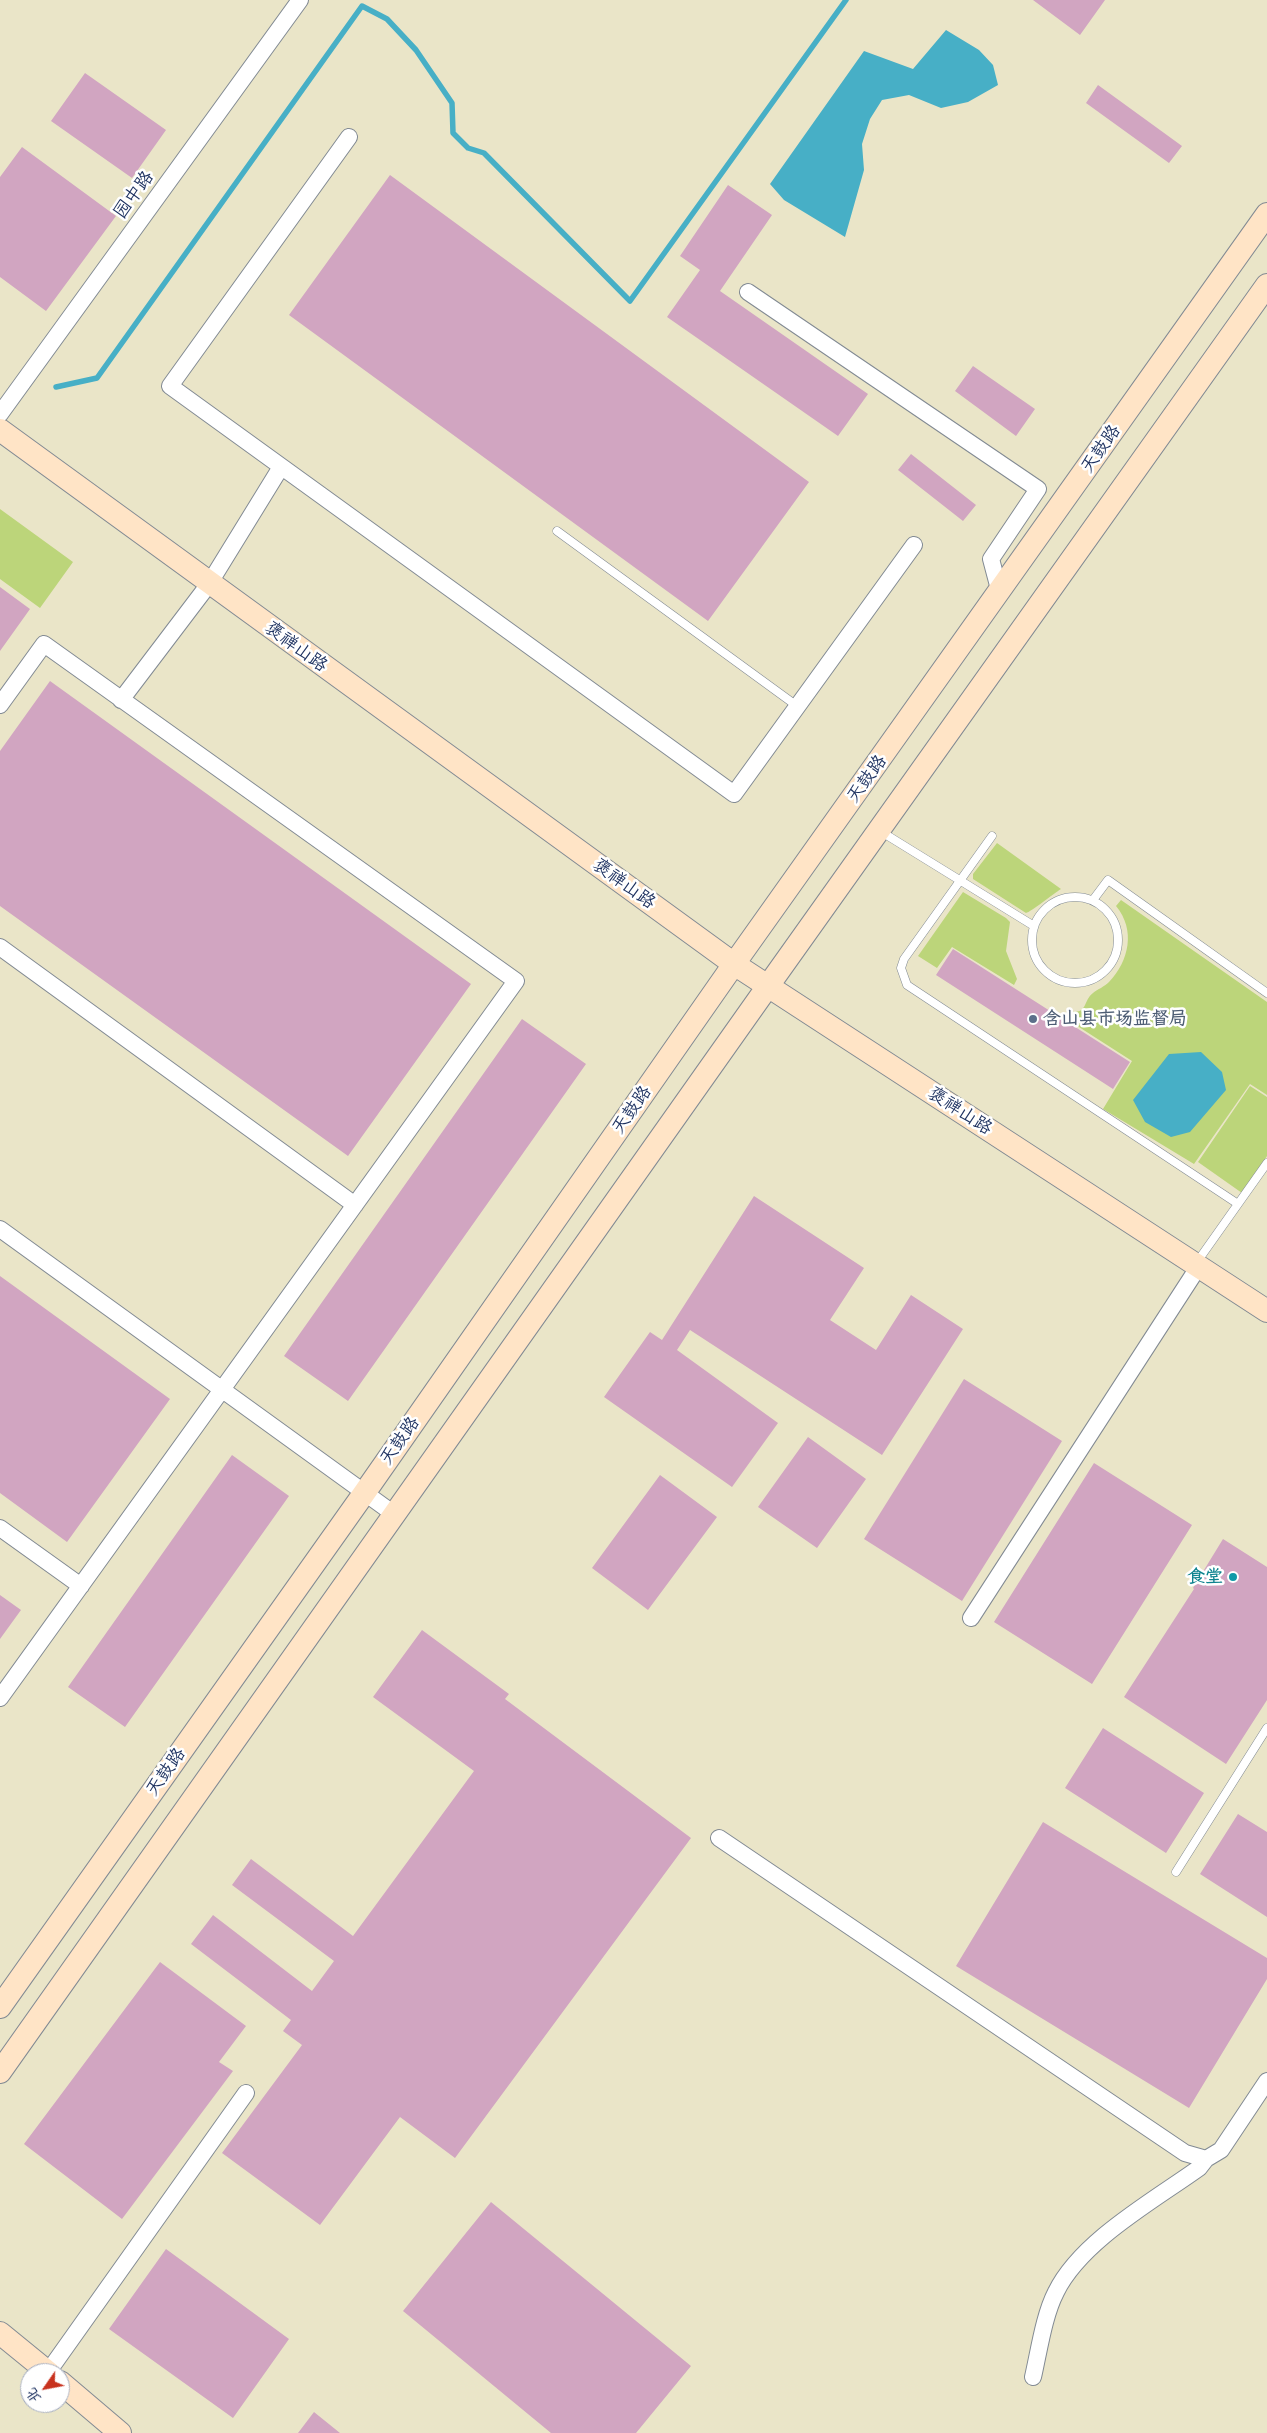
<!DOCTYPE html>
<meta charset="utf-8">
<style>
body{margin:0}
#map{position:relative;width:1267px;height:2433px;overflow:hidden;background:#eae5c8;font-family:"Playpen Sans","LXGW WenKai TC",sans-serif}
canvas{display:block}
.north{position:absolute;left:20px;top:2363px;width:50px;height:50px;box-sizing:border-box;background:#fff;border:1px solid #a4acbf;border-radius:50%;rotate:237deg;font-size:14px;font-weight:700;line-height:20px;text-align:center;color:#1b2f5e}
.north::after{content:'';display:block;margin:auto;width:18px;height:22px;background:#c8321e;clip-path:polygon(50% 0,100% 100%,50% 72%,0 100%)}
</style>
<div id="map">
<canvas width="1267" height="2433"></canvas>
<div class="north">北</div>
</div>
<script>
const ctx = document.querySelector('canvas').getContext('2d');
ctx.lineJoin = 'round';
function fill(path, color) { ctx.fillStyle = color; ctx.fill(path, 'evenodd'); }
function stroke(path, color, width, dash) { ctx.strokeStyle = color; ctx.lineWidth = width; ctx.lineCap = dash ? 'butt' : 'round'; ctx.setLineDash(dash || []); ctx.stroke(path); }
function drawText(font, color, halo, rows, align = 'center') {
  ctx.font = font + ' "Playpen Sans","LXGW WenKai TC",sans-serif'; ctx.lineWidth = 5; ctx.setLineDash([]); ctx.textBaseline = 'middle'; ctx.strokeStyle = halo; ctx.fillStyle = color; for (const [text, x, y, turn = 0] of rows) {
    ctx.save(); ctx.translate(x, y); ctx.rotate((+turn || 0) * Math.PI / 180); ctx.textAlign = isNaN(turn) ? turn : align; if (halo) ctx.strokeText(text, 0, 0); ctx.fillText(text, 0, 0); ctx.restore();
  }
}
fill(new Path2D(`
 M 0,509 L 73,562 L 40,608 L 0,579 Z
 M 997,843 L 1061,889 C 1053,894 1031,912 1026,913 L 973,879 L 973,874 Z
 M 963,892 L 1006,918 L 1010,922 L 1006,951 L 1017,979 L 1014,985 L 952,947 L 937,968 L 918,956 Z
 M 1121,900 L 1267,1002 L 1267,1095 L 1250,1084 L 1194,1164 L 1103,1109 L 1132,1061 L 1068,1020 L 1073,1012 C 1088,1012 1083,1001 1093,993 C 1098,989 1104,987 1109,982 C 1129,961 1136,930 1116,906 Z
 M 1250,1086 L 1267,1097 L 1267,1156 L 1242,1193 L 1198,1162 Z`), '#bcd57a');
fill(new Path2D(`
 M 946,30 L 979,50 L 993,65 L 998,85 L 968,102 L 941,108 L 909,95 L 882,100 L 870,119 L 862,144 L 864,170 L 845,237 L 784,200 L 770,184 L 864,51 L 913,69 Z
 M 1201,1052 L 1222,1072 L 1226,1090 L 1190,1132 L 1171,1137 L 1145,1122 L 1133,1100 L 1169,1054 Z`), '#47afc6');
stroke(new Path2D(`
 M 56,387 L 97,378 L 362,6 L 387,19 L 416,50 L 452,103 L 453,133 L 468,148 L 484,153 L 630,301 L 846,0`), '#47afc6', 5.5);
fill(new Path2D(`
 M 1033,0 L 1105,0 L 1080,35 Z
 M 85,73 L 166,130 L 132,178 L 51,121 Z
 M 1098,85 L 1182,146 L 1169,163 L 1086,103 Z
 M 22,147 L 116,216 L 46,311 L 0,277 L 0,177 Z
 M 390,175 L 809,482 L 708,621 L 289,315 Z
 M 728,185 L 772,215 L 720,291 L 868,394 L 838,436 L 667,317 L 700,270 L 680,256 Z
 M 973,366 L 1035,409 L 1016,436 L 955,391 Z
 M 911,454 L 976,505 L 963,521 L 898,470 Z
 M 0,587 L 30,609 L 0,651 Z
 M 50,681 L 471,984 L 348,1156 L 0,906 L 0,751 Z
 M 953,949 L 1130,1062 L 1113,1089 L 936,975 Z
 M 522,1019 L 586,1064 L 348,1401 L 284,1356 Z
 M 754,1196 L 864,1268 L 830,1320 L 876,1350 L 911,1295 L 963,1329 L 882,1455 L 690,1330 L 677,1350 L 778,1423 L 732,1487 L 604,1397 L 650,1332 L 662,1340 Z
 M 0,1276 L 170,1399 L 67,1542 L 0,1493 Z
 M 964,1379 L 1062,1441 L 962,1601 L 864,1539 Z
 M 808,1437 L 866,1479 L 817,1548 L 758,1507 Z
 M 232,1455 L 289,1496 L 125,1727 L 68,1687 Z
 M 1094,1463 L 1192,1525 L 1092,1684 L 994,1622 Z
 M 660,1475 L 717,1517 L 648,1610 L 592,1568 Z
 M 1223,1539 L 1267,1567 L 1267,1700 L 1226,1764 L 1124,1697 L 1194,1589 L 1193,1588 Z
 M 0,1595 L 21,1610 L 0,1639 Z
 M 422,1630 L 509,1694 L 505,1699 L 691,1838 L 455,2158 L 400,2117 L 320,2225 L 222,2153 L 302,2045 L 283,2031 L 291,2020 L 191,1944 L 213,1915 L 312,1991 L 334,1961 L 232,1885 L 251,1859 L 353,1936 L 474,1771 L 373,1697 Z
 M 1103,1728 L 1204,1793 L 1166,1853 L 1065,1788 Z
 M 1238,1814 L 1267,1832 L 1267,1917 L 1200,1874 Z
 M 1043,1822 L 1267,1958 L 1267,1979 L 1189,2108 L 956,1966 Z
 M 160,1962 L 246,2026 L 219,2062 L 233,2071 L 122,2219 L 24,2144 Z
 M 491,2202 L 691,2366 L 636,2433 L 551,2433 L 403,2311 Z
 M 166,2249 L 289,2339 L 233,2418 L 109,2329 Z
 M 314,2412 L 340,2433 L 298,2433 Z`), '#d1a5c1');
const lane = new Path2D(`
 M 557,531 L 797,706
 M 880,831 L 1034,926
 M 992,836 L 904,959 L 901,968 L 907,985 L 1238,1204
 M1032 940a43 43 0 1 1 86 0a43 43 0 1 1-86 0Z
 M 1093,900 L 1108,880 L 1267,993
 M 1197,1262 L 1267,1163
 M 1176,1872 L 1267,1728`);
const street = new Path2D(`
 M 349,137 L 170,386 L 734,794 L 914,545
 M 748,292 L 1038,489 L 991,559 L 1000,593
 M 0,414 L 300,0
 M 121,700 L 209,584 L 281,467
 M 0,705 L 44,644 L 516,981 L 0,1698
 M 0,947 L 355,1205
 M 0,1229 L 394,1514
 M 0,1528 L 81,1586
 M 971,1618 L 1199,1266
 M 719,1838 L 1185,2153 L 1206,2159
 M 48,2372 L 246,2093
 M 1033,2377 C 1039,2351 1044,2315 1056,2292 C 1081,2241 1153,2201 1199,2168 L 1206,2159 L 1221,2150 L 1267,2081`);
const secondary = new Path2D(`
 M 0,430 L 734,964 L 1267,1311
 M 0,2007 L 365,1492 L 734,964 L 1267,214
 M 0,2072 L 768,986 L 1267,285
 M 0,2333 L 49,2373
 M 60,2382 L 120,2433`);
stroke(lane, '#828a93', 9);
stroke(street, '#828a93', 18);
stroke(secondary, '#828a93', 24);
stroke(lane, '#fff', 8);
stroke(street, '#fff', 16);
stroke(secondary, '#ffe4c6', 22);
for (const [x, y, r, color] of [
 [1033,1019,5,"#5c6f8a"],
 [1233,1577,5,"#0f9aa8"]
]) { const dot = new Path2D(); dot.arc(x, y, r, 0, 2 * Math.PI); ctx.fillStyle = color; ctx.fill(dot); stroke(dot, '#fff', 2); }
drawText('18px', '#1b2f5e', '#fff', [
 ["园中路",134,195,-54],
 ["天鼓路",1101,449,-55],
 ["褒禅山路",296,647,36],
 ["天鼓路",867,779,-54],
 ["褒禅山路",624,884,36],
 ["天鼓路",632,1110,-55],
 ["褒禅山路",960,1111,33],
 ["天鼓路",400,1441,-55],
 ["天鼓路",166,1772,-55]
]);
drawText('bold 18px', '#4e5e75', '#fff', [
 ["含山县市场监督局",1043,1019]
], 'left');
drawText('bold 18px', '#0d838f', '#fff', [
 ["食堂",1223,1577]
], 'right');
</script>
